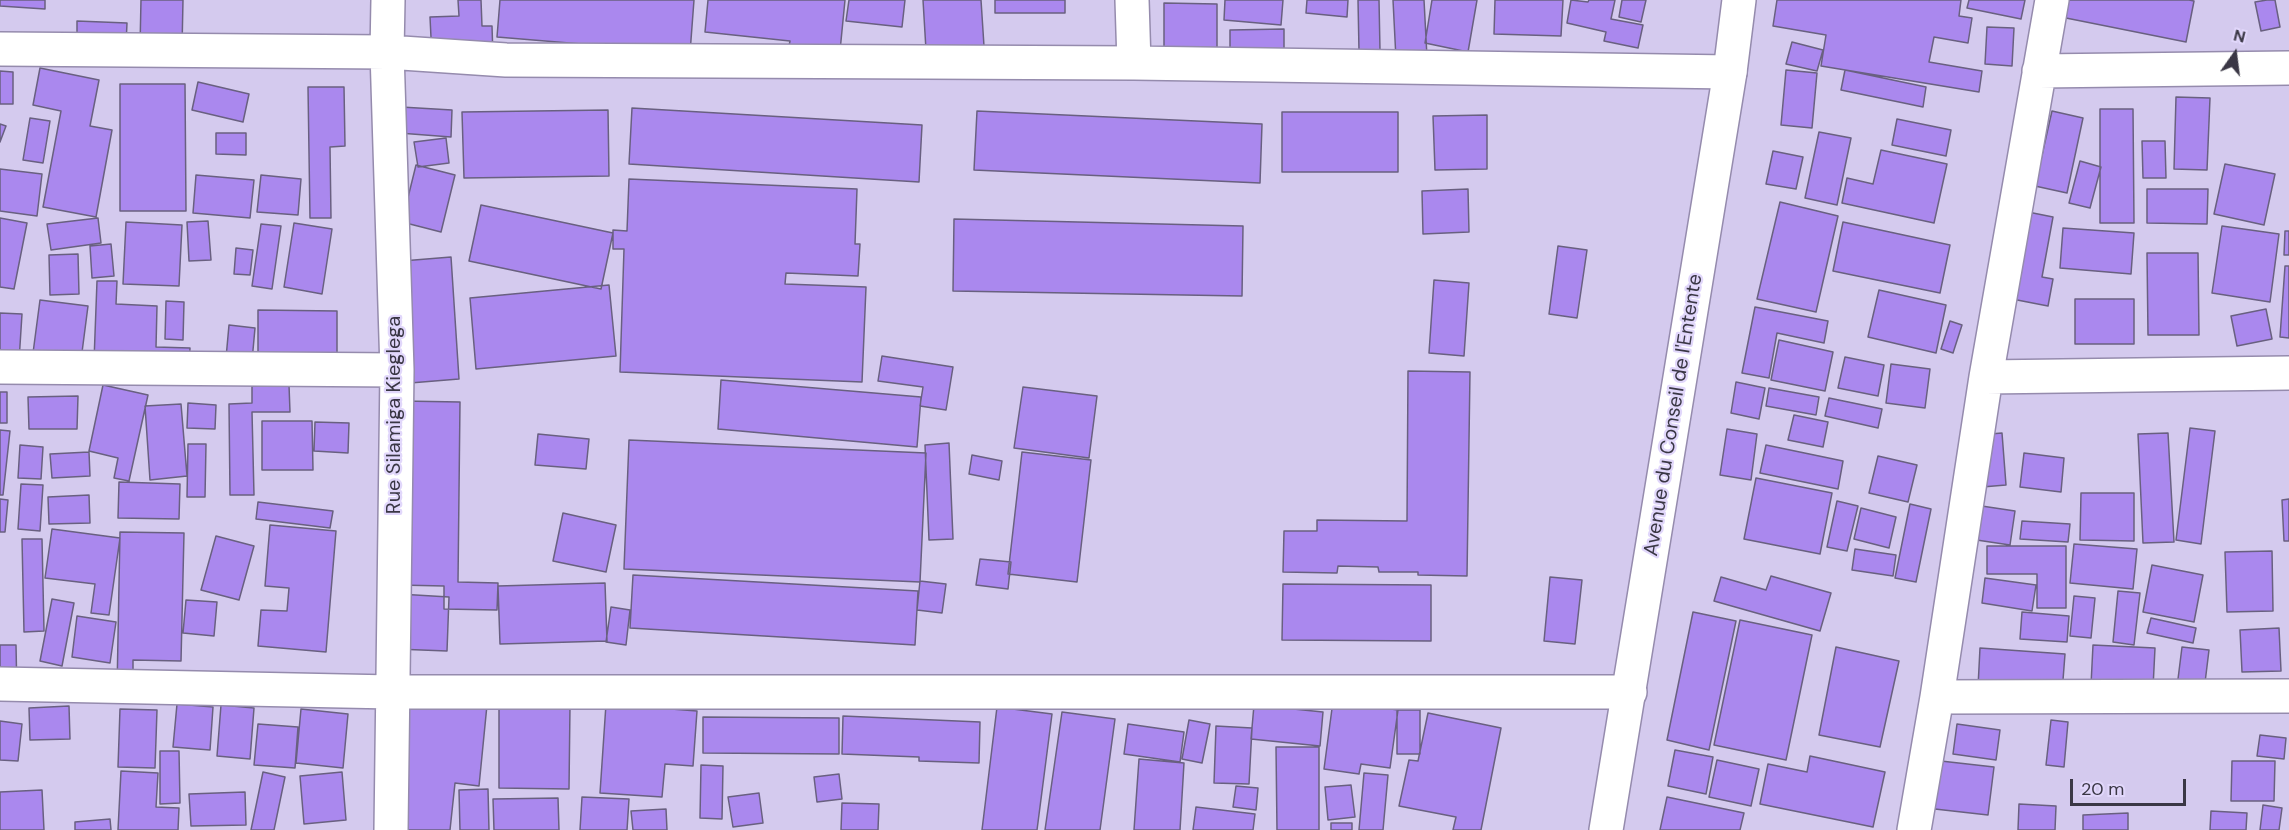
<!DOCTYPE html>
<style>
body{margin:0}
#map{position:relative;width:2289px;height:830px;overflow:hidden;background:#d4caee;font-family:"DM Sans",sans-serif}
canvas{display:block}
.north{position:absolute;left:2205px;top:24px;width:60px;height:60px;-webkit-text-stroke:4px #e1d7fb;paint-order:stroke;rotate:14deg;font-size:16px;font-weight:700;line-height:24px;text-align:center;color:#3a3745}
.north::after{content:'';display:block;margin:auto;width:21px;height:27px;background:#3a3745;clip-path:polygon(50% 0,100% 100%,50% 72%,0 100%)}
.scale{position:absolute;left:2070px;top:779px;width:116px;height:27px;box-sizing:border-box;border:3px solid #3a3745;border-top:0;padding-left:8px;font-size:18px;line-height:21px;white-space:nowrap;color:#3a3745;-webkit-text-stroke:4px #e1d7fb;paint-order:stroke}
</style>
<div id="map">
<canvas width="2289" height="830"></canvas>
<div class="north">N</div>
<div class="scale">20 m</div>
</div>
<script>
const ctx = document.querySelector('canvas').getContext('2d');
ctx.lineJoin = 'round';
function fill(path, color) { ctx.fillStyle = color; ctx.fill(path, 'evenodd'); }
function stroke(path, color, width, dash) { ctx.strokeStyle = color; ctx.lineWidth = width; ctx.lineCap = dash ? 'butt' : 'round'; ctx.setLineDash(dash || []); ctx.stroke(path); }
function drawText(font, color, halo, rows, align = 'center') {
  ctx.font = font + ' "DM Sans",sans-serif'; ctx.lineWidth = 4.5; ctx.setLineDash([]); ctx.textBaseline = 'middle'; ctx.strokeStyle = halo; ctx.fillStyle = color; for (const [text, x, y, turn = 0] of rows) {
    ctx.save(); ctx.translate(x, y); ctx.rotate((+turn || 0) * Math.PI / 180); ctx.textAlign = isNaN(turn) ? turn : align; if (halo) ctx.strokeText(text, 0, 0); ctx.fillText(text, 0, 0); ctx.restore();
  }
}
const building = new Path2D(`
 M0 0H45V9L0 6Z
 M141 0H183L182 48 140 47Z
 M458 0H481L482 26H492L493 57 432 58 430 17 459 16Z
 M500 0H694L690 53 497 37Z
 M708 0H845L840 51 789 46 790 41 705 32Z
 M849 0H905L902 27 846 21Z
 M923 0H981L984 46 926 50Z
 M995 0H1065V13H995Z
 M1225 0H1283L1281 25 1224 20Z
 M1307 0H1348L1347 17 1306 13Z
 M1358 0H1379L1380 50 1359 51Z
 M1393 0H1424L1427 57 1396 59Z
 M1432 0H1477L1468 52 1425 43Z
 M1495 0H1563L1561 36 1494 34Z
 M1571 0 1588 2 1589 0H1615L1611 19 1643 25 1638 48 1604 41 1606 32 1567 23Z
 M1622 0H1646L1641 22 1619 17Z
 M1777 0H1961L1959 16 1972 18 1968 43 1934 37 1929 62 1982 71 1979 92 1821 66 1826 35 1773 26Z
 M1969 0H2025L2021 19 1967 8Z
 M2065 0H2189L2194 1 2186 42 2061 17Z
 M2267 0H2275L2280 27 2261 31 2255 2Z
 M1164 3 1217 4V48H1164Z
 M77 21 127 23 126 45 77 43Z
 M1987 27 2014 28 2012 66 1985 64Z
 M1284 29V55L1230 56V30Z
 M1792 42 1823 50 1817 71 1786 64Z
 M40 68 99 80 90 126 112 130 96 217 43 207 61 111 33 105Z
 M1786 70 1817 73 1812 128 1781 125Z
 M1845 70 1926 87 1923 107 1841 90Z
 M0 71 13 72V104H0Z
 M198 82 249 94 243 122 192 110Z
 M120 84H185L186 211H120Z
 M308 87H344L345 146 330 147 331 218H310Z
 M2176 97 2210 98 2207 170 2174 169Z
 M401 107 452 110 451 137 399 133Z
 M632 108 922 125 919 182 629 164Z
 M2100 109H2133L2134 223H2100Z
 M608 110 609 176 464 178 462 112Z
 M977 111 1262 124 1260 183 974 170Z
 M2052 111 2083 118 2067 193 2035 186Z
 M1282 112H1398V172H1282Z
 M1487 115V169L1435 170 1433 116Z
 M30 118 50 121 43 163 23 160Z
 M1897 119 1951 130 1946 156 1892 145Z
 M0 124 6 126 0 142Z
 M1819 132 1851 138 1837 205 1805 198Z
 M216 133H246V155L216 154Z
 M446 138 449 163 418 167 414 142Z
 M2142 141H2165L2166 178H2143Z
 M1881 150 1947 164 1934 223 1842 203 1847 178 1873 184Z
 M1773 151 1803 157 1796 189 1766 184Z
 M2080 161 2101 167 2090 208 2069 203Z
 M2225 164 2275 174 2264 225 2214 214Z
 M416 165 455 175 441 232 402 222Z
 M0 169 42 174 37 216 0 211Z
 M196 175 254 180 250 218 193 213Z
 M261 175 301 179 298 215 257 212Z
 M629 179 857 189 855 244H860L858 276 786 273 785 284 866 287 862 382 620 372 624 249H613V230L627 231Z
 M1468 189 1469 232 1423 234 1422 191Z
 M2147 189H2208L2207 224 2147 223Z
 M1780 202 1838 216 1816 312 1757 299Z
 M481 205 613 233 601 289 469 261Z
 M2028 212 2053 217 2042 277 2053 279 2048 306 2012 299Z
 M0 218 27 223 14 289 0 287Z
 M98 218 101 243 51 250 47 224Z
 M954 219 1243 226 1242 296 953 291Z
 M208 221 211 260 189 261 187 222Z
 M126 222 182 225 179 286 123 284Z
 M1843 222 1950 245 1940 293 1833 271Z
 M294 223 332 229 322 294 284 287Z
 M261 224 281 226 272 289 252 286Z
 M2222 226 2279 234 2270 302 2212 293Z
 M2063 228 2134 233 2131 274 2060 268Z
 M2285 231H2289V255H2284Z
 M111 244 114 276 92 278 90 246Z
 M1558 246 1587 250 1577 318 1549 314Z
 M236 248 253 250 250 275 234 274Z
 M2147 253H2198L2199 335H2148Z
 M78 254 79 294 50 295 49 255Z
 M451 257 459 379 410 383 402 261Z
 M2285 266H2289V338L2280 337Z
 M1434 280 1469 283 1464 356 1429 353Z
 M97 281H117L116 304 157 306 156 347 190 348 189 365 94 361Z
 M609 285 616 356 476 369 470 298Z
 M1879 290 1946 305 1936 353 1868 337Z
 M2075 299H2134V344H2075Z
 M40 300 88 306 81 360 33 353Z
 M166 301 184 302 183 340 165 339Z
 M1755 307 1828 321 1824 343 1777 333 1769 378 1742 373Z
 M2266 309 2272 339 2237 346 2231 316Z
 M258 310 337 311V364L258 363Z
 M0 313 22 314 19 361 0 360Z
 M1950 321 1962 325 1953 353 1941 349Z
 M229 325 255 328 251 372 225 369Z
 M1779 340 1833 352 1825 391 1771 380Z
 M882 356 953 367 946 410 920 406 923 387 878 381Z
 M1845 357 1884 365 1878 396 1838 388Z
 M1891 364 1930 369 1925 408 1886 403Z
 M1408 371 1470 372 1467 576 1418 575V572H1379L1378 567 1338 566 1337 573 1283 572 1284 531H1317V520L1407 521Z
 M721 380 921 397 917 447 718 429Z
 M1736 382 1765 388 1759 419 1731 413Z
 M103 385 148 395 129 481 114 478 118 458 89 451Z
 M289 385 290 412H252L254 495H230L229 404 252 403V386Z
 M1023 387 1097 396 1089 458 1014 448Z
 M1769 388 1819 397 1816 415 1766 406Z
 M0 392H7V423H0Z
 M78 396 77 429H29L28 397Z
 M1829 398 1882 409 1878 428 1825 416Z
 M402 401 460 402 458 582 498 583 497 610 444 609V586L399 585Z
 M188 403 216 405 215 429 187 428Z
 M181 404 187 476 150 480 145 406Z
 M1794 415 1828 422 1823 447 1788 440Z
 M262 421H312L313 470H262Z
 M315 422 349 423 348 453 314 451Z
 M2190 428 2215 431 2201 544 2176 540Z
 M1727 429 1757 434 1751 480 1720 475Z
 M0 430 10 431 3 495H0Z
 M2002 433 2006 485 1982 487 1978 435Z
 M2168 433 2174 542 2143 543 2138 434Z
 M538 434 589 439 586 469 535 465Z
 M629 440 926 453 920 582 624 569Z
 M949 443 953 539 929 540 925 445Z
 M188 444H206L205 497H187Z
 M20 445 43 447 41 479 18 478Z
 M1766 445 1843 461 1838 489 1760 473Z
 M89 452 90 476 52 478 50 454Z
 M1022 452 1091 460 1077 582 1008 574Z
 M2024 453 2064 458 2061 492 2020 487Z
 M972 455 1002 461 999 480 969 474Z
 M1878 456 1917 465 1908 502 1869 493Z
 M1756 478 1832 493 1820 554 1744 539Z
 M119 482 180 484 179 519 118 518Z
 M21 484 43 485 40 531 18 529Z
 M2081 493H2134V541L2080 540Z
 M89 495 90 523 49 524 48 497Z
 M0 499 8 500 5 532H0Z
 M2289 499V541H2284L2282 500Z
 M1837 501 1858 506 1847 551 1827 547Z
 M258 502 333 511 330 528 256 519Z
 M1910 504 1931 509 1916 582 1895 578Z
 M1975 505 2015 511 2010 545 1970 539Z
 M1861 508 1896 517 1889 548 1854 539Z
 M563 513 616 525 606 572 553 561Z
 M2022 521 2070 524 2068 542 2020 539Z
 M270 525 336 531 326 652 258 646 261 610 287 611 289 588 265 586Z
 M52 529 120 538 109 615 91 613 95 584 45 578Z
 M120 532 184 533 181 661 133 660V691L117 690Z
 M216 536 254 546 239 600 201 590Z
 M22 539H42L44 631 24 632Z
 M2074 544 2137 549 2133 589 2070 583Z
 M1987 546H2066V608H2037V574H1987Z
 M1855 549 1896 555 1893 576 1852 570Z
 M2272 551 2273 611 2227 612 2225 552Z
 M980 559 1011 562 1008 589 976 585Z
 M2152 565 2203 575 2194 622 2143 612Z
 M633 575 918 591 915 645 630 628Z
 M1771 576 1831 593 1820 631 1714 601 1721 577 1766 590Z
 M1550 577 1582 580 1575 644 1544 641Z
 M1985 578 2036 585 2032 611 1982 603Z
 M920 581 946 584 942 613 917 610Z
 M605 583 607 641 500 644 498 586Z
 M1283 584 1431 585V641L1282 640Z
 M2118 591 2140 593 2134 645 2113 642Z
 M399 594 449 597 447 651 396 649Z
 M2074 596 2095 598 2091 638 2070 636Z
 M52 599 74 603 62 666 40 661Z
 M186 600 217 602 214 636 183 633Z
 M611 607 630 610 626 645 606 642Z
 M1693 612 1736 621 1709 750 1667 740Z
 M2022 612 2069 616 2067 642 2020 639Z
 M77 616 116 622 110 663 72 657Z
 M2151 618 2196 628 2193 643 2147 633Z
 M1740 620 1812 635 1786 760 1714 745Z
 M2279 628 2281 671 2242 672 2240 630Z
 M0 645H16L17 695 0 696Z
 M2093 645 2155 648 2153 688 2091 685Z
 M1836 647 1899 661 1880 747 1819 735Z
 M2182 647 2209 650 2203 699 2176 695Z
 M1980 648 2065 654 2062 693 1978 687Z
 M406 697 487 705 479 786 455 783 450 830H393Z
 M1333 701 1398 710 1390 768 1361 764 1359 774 1324 769Z
 M177 704 213 707 210 750 173 747Z
 M606 704 697 711 693 766 665 764 662 797 600 793Z
 M221 705 254 708 250 759 217 756Z
 M499 705 570 706 569 789 499 788Z
 M1254 705 1323 712 1320 746 1251 739Z
 M69 706 70 739 30 740 29 708Z
 M997 707 1052 714 1037 830H982Z
 M120 709 157 710 155 768 118 767Z
 M301 709 348 714 343 768 296 763Z
 M1397 710H1420V754H1397Z
 M1062 712 1115 719 1100 830H1045Z
 M1428 713 1501 728 1481 830H1453L1456 817 1399 806 1409 760 1418 761Z
 M843 716 980 722 979 763 919 761V757L842 754Z
 M703 717 839 718V754L703 753Z
 M1189 720 1210 724 1202 763 1182 759Z
 M2051 720 2068 722 2064 767 2046 765Z
 M0 721 22 724 18 761 0 760Z
 M258 724 298 727 295 768 254 765Z
 M1128 724 1184 732 1180 762 1124 754Z
 M1957 724 2000 730 1996 760 1953 754Z
 M1216 726 1252 728 1249 784 1214 783Z
 M2260 735 2286 738 2284 759 2257 756Z
 M1276 747H1319V830H1277Z
 M1675 750 1713 757 1706 794 1668 786Z
 M160 751H179L180 803 160 804Z
 M1810 756 1885 772 1873 827 1760 804 1768 764 1807 772Z
 M1139 759 1184 763 1180 830H1134Z
 M1717 760 1759 769 1751 806 1709 797Z
 M1932 760 1994 767 1988 815 1926 808Z
 M2232 761H2275L2274 801H2231Z
 M701 765 723 766 722 819 700 818Z
 M121 771 158 773 156 807 179 808 178 830H118Z
 M263 772 285 777 274 830H251Z
 M342 772 346 820 304 824 300 776Z
 M1364 773 1388 775 1383 830H1359Z
 M839 774 842 799 817 802 814 777Z
 M1351 785 1355 817 1328 820 1325 787Z
 M1236 786 1258 788 1256 810 1233 807Z
 M488 789 489 830H460L459 790Z
 M42 790 44 830H0V792Z
 M245 792 246 825 191 826 189 794Z
 M759 793 763 823 733 827 728 797Z
 M582 797 629 799 627 830H580Z
 M1667 797 1744 813 1740 830H1660Z
 M558 798 559 830H494L493 799Z
 M842 803 879 804 878 830H841Z
 M2019 804 2056 806 2055 830H2018Z
 M2263 805 2282 808 2279 830H2260Z
 M1196 807 1255 814 1253 830H1193Z
 M666 809 667 830H633L631 811Z
 M2211 811 2247 813 2246 830H2210Z
 M2128 813V830H2083V815Z
 M110 819 111 830H75V822Z
 M1331 823H1352V830H1331Z`);
const minor = new Path2D(`
 M388 0 387 52 397 370 391 830
 M1132 0 1134 63
 M0 49 387 52 506 60 1134 63 1730 72
 M2039 71 2289 68
 M0 367 397 370
 M1986 377 2289 373
 M0 684 392 692H1630
 M1937 697 2289 696
 M1914 830 1937 697 1986 377 2052 0`);
const tertiary = new Path2D(`
 M1606 830 1730 72 1739 0`);
const streetNames = [
 ["Rue Silamiga Kieglega",395,415,-90],
 ["Avenue du Conseil de l'Entente",1674,415,-81]
];
fill(building, '#a8e');
stroke(building, '#696080', 1.5);
stroke(minor, '#958bad', 36);
stroke(tertiary, '#958bad', 36);
stroke(minor, '#fff', 33);
stroke(tertiary, '#fff', 33);
drawText('20px', '#3a3745', '#e1d7fb', streetNames);
</script>
